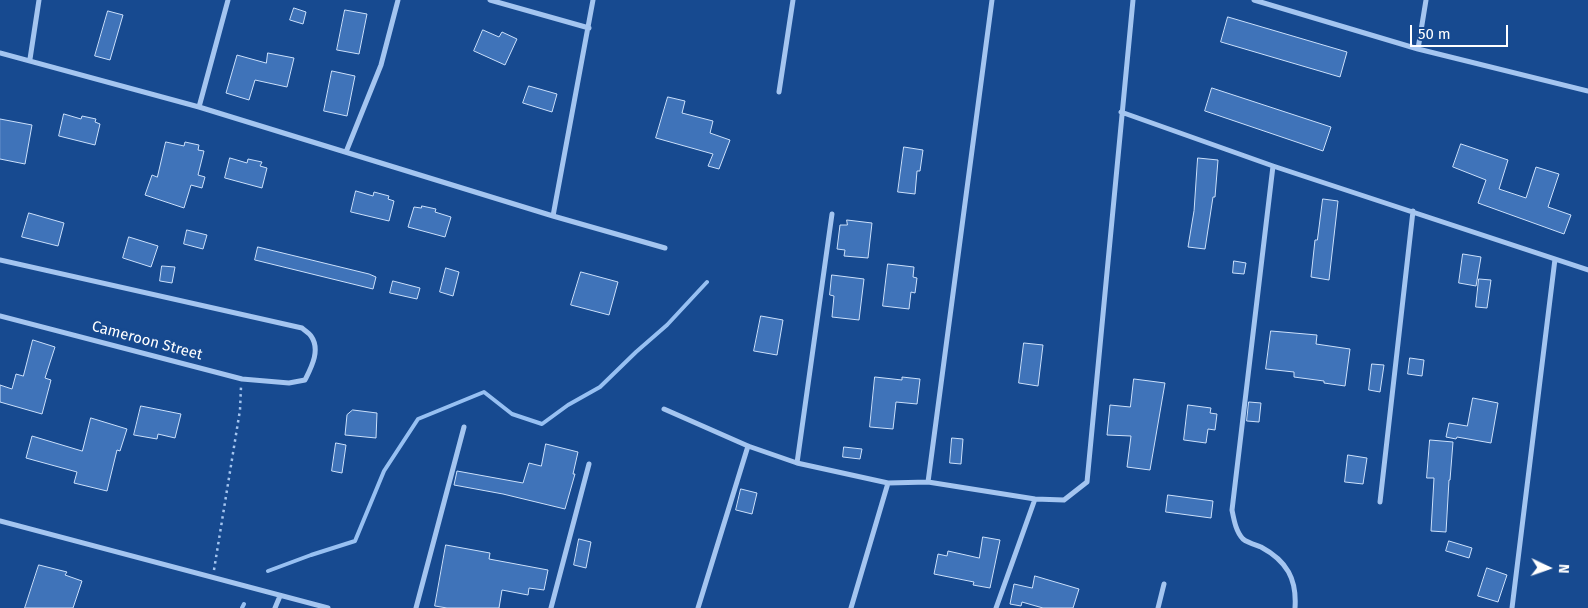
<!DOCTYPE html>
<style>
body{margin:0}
#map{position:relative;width:1588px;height:608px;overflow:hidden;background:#174a90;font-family:"Fira Sans",sans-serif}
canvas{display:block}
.north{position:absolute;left:1523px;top:543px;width:50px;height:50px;-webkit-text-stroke:4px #174a90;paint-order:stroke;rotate:93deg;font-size:14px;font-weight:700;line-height:20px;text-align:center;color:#fff}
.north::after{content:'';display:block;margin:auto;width:18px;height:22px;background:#fff;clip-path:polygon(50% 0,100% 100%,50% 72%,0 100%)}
.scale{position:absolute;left:1410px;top:25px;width:98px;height:22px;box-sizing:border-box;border:2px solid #fff;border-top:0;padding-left:6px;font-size:15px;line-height:18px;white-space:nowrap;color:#fff;-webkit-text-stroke:4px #174a90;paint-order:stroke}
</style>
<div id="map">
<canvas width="1588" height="608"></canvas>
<div class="north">N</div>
<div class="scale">50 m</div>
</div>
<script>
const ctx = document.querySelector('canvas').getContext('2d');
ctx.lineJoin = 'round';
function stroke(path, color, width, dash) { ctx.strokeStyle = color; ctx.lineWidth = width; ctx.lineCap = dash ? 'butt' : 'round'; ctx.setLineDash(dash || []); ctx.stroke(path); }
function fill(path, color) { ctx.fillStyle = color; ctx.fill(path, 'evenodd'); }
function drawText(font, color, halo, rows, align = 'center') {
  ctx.font = font + ' "Fira Sans",sans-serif'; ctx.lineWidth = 5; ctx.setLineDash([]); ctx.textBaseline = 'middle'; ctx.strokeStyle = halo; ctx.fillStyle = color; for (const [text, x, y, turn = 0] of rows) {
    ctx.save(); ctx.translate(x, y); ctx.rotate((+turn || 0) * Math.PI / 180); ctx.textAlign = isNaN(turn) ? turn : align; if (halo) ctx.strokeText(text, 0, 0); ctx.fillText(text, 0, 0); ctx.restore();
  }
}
const stream = new Path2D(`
 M268 571 311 555 355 541 384 471 418 419 484 392 512 414 542 424 568 405 600 387 636 352 667 325 707 282
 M242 608 244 604`);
const building = new Path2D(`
 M294 8 306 12 303 24 290 20Z
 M345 10 367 14 359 54 337 50Z
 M108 11 123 15 110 60 95 56Z
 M1228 17 1347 52 1340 77 1221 42Z
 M483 30 499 37 502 32 517 39 505 65 474 51Z
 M268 53 294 58 287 87 255 80 249 100 226 93 237 55 266 63Z
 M332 71 355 76 347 116 324 111Z
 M529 86 557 94 552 112 523 103Z
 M1212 88 1331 127 1323 151 1205 111Z
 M668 97 685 101 682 113 713 121 710 133 730 140 719 169 708 166 713 154 656 138Z
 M64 114 81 119 82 116 96 119 95 122 100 124 95 145 59 136Z
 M0 119 32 125 25 164 0 159Z
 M166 142 184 146 185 142 199 145 198 150 204 151 198 175 205 177 202 188 191 185 184 208 145 195 152 175 157 177Z
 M1461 144 1508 160 1499 189 1526 198 1536 167 1559 174 1548 207 1571 215 1564 234 1478 203 1486 180 1453 167Z
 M904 147 923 150 920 171H917L915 194 898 192Z
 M230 158 247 163 248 159 262 162 260 166 267 168 262 188 225 178Z
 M1198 158 1218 160 1215 197H1213L1205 249 1188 247 1194 211Z
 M356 191 373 196 374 192 389 196 388 199 394 201 389 221 351 212Z
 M1323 199 1338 201 1329 280 1311 277 1315 240H1317Z
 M422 206 436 209 435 212 451 217 445 237 408 227 414 207 421 208Z
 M29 213 64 223 58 246 22 237Z
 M847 220 872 223 868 258 844 256 845 250 837 249 840 225H847Z
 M187 230 207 235 203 249 184 244Z
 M129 237 158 246 151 267 123 258Z
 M258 247 369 274 376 277 373 289 255 260Z
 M1463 254 1481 257 1476 286 1459 283Z
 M1234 261 1246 263 1244 274 1233 273Z
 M888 264 914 267 913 277 917 278 915 293 911 292 909 309 883 306Z
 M162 266 175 267 172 283 160 281Z
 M446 268 459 272 453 296 440 292Z
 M581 272 618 282 609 315 571 305Z
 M832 275 864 279 859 320 832 317 834 296 830 295Z
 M1479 279 1491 280 1487 308 1476 307Z
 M393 281 420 288 417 299 390 293Z
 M761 316 783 320 777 355 754 351Z
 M1271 331 1317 335 1316 344 1350 349 1345 386 1324 383V381L1294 377V372L1266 369Z
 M33 340 55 347 45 378 51 380 42 414 0 402V385L12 389 16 374 23 376Z
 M1024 343 1043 345 1038 386 1019 383Z
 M1410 358 1424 360 1422 376 1408 374Z
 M1372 364 1384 365 1380 392 1369 390Z
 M875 377 902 380V377L920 379 917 404 896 402 893 429 870 427Z
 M1134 379 1165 383 1150 470 1127 467 1131 436 1107 435 1110 405 1130 407Z
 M1473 398 1498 403 1491 443 1457 437 1456 439 1446 437 1449 423 1467 426Z
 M1249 402 1261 403 1259 422 1247 421Z
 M1188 405 1211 408 1210 413 1217 414 1215 430 1208 429 1206 443 1184 440Z
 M141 406 181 414 175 438 158 434 157 439 134 435Z
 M353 410 377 413 376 438 345 435 347 415Z
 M91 418 127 429 120 451 117 450 107 491 74 483 77 472 26 458 32 436 82 451Z
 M952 438 963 439 961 464 950 463Z
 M1430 440 1453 442 1450 480H1449L1446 532 1431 531 1434 478H1427Z
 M336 443 346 445 342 473 332 471Z
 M546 444 578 452 573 474H575L565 509 503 494 454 485 457 471 523 483 529 463 541 466Z
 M844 447 862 449 860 459 843 457Z
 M1348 455 1367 458 1363 484 1345 482Z
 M741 489 757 493 752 514 736 510Z
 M1168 495 1213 501 1211 518 1166 512Z
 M983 537 1000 540 990 588 973 585 974 582 934 574 938 554 947 556 948 551 979 558Z
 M579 539 591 542 586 568 574 565Z
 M1449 541 1472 548 1469 558 1446 551Z
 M446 545 490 553 489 559 548 570 544 590 529 588 528 595 502 590 499 608H447L435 606Z
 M39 565 67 572 65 575 82 581 73 608H25Z
 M1487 568 1507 575 1498 602 1478 596Z
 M1035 576 1079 589 1073 608H1043L1022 602 1021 606 1010 604 1014 584 1032 588Z`);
const path = new Path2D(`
 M214 570 240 410 241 387`);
const street = new Path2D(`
 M490 0 589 28
 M1254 0 1418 49 1588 91
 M1418 49 1426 0
 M0 53 199 107 553 216 665 248
 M30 59 39 0
 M779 92 793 0
 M199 107 228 0
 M1121 112 1273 166 1588 270
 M346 152 381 65 398 0
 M1273 166 1232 510C1234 520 1236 532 1243 539 1248 543 1256 545 1261 547 1287 561 1297 579 1295 608
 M553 216 593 0
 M0 260 302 328C305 331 309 333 311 336 321 350 311 368 305 380L289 383 242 379 0 316
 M664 409 748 446 797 463 888 483 928 482 1035 499 1064 500 1087 482 1133 0
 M797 463 832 214
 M928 482 992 0
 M1380 502 1413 211
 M0 521 328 608
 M275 608 280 596
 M416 608 464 427
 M551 608 589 464
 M698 608 748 446
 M851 608 888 483
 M996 608 1035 499
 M1158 608 1164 584
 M1512 608 1555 259`);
const streetNames = [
 ["Cameroon Street",147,341,15]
];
stroke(stream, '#97c0f2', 4);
fill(building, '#3f73b9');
stroke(building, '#cbe0fb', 1);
stroke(path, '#a4c5f0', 2.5, [2.5, 4]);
stroke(street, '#a4c5f0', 5);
drawText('15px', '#fff', '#174a90', streetNames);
</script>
